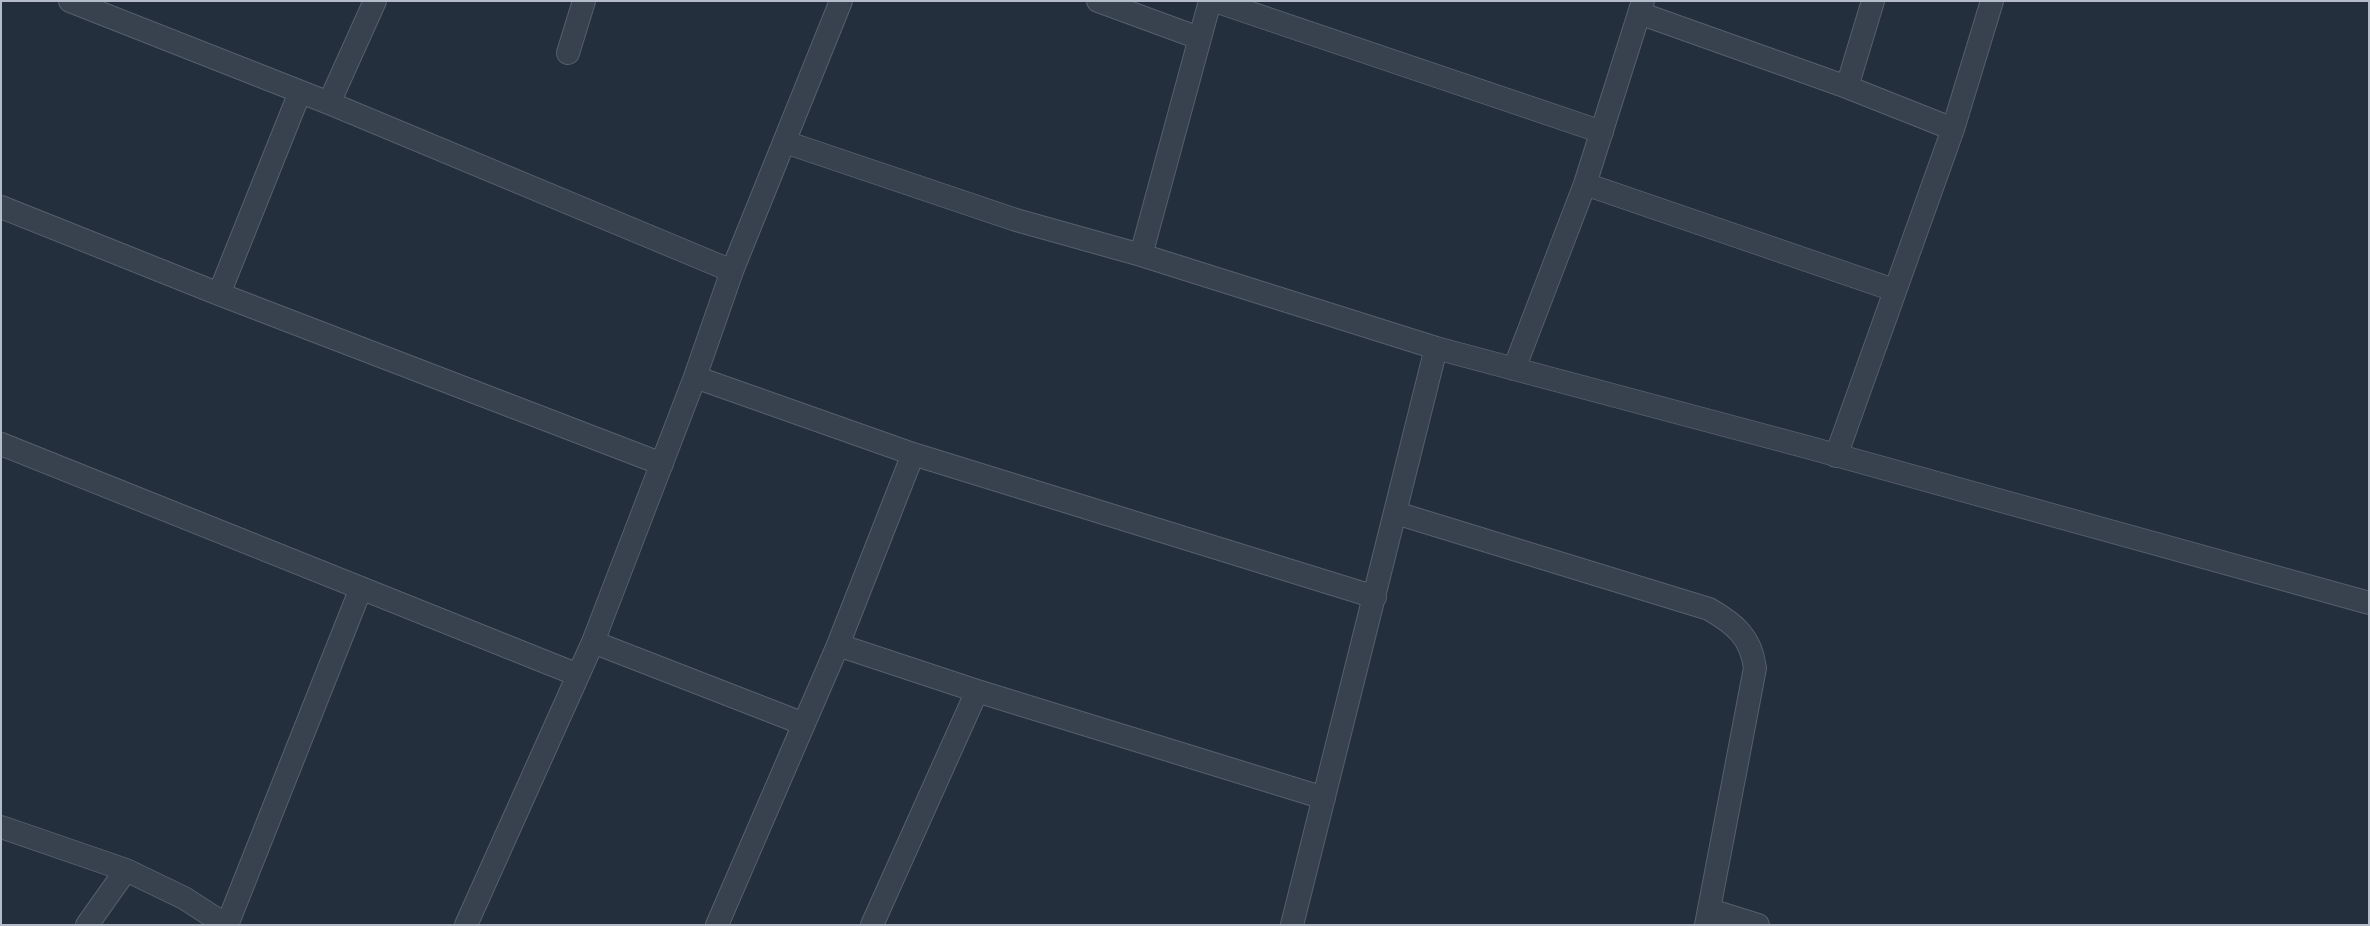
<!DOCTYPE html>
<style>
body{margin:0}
#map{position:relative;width:2370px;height:926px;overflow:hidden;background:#242f3e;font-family:"Source Sans 3",sans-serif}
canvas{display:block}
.frame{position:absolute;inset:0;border:2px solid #b4bcc9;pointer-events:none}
</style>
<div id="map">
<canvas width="2370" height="926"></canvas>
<div class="frame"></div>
</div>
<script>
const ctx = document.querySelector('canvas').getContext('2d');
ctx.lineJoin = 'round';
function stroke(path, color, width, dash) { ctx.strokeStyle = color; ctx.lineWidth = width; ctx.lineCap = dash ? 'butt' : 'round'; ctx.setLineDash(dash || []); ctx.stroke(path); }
const minor = new Path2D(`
 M70 1 329 103 732 271
 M1098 1 1199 38
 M1215 1 1602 132
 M1639 13 1847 87 1953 129
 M568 53 584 1
 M1847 87 1873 1
 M329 103 375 1
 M785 142 1016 220 1141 255 1436 348 1807 447 2369 603
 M1585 184 1894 290
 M1 207 219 294 662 464
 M1141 255 1210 1
 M219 294 300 92
 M1514 369 1585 184 1643 1
 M695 377 913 454 1375 597
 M1 444 578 675
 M1836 456 1953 129 1992 1
 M1396 513 1709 609C1735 624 1751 637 1755 668L1706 925
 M593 642 804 724
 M838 645 977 691 1324 798
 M1 827 126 870 184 898 226 925
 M1710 910 1758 925
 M87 925 126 870
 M227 925 361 588
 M466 925 593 642 695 377 732 271 841 1
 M717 925 838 645 913 454
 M872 925 977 691
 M1292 925 1436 348`);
stroke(minor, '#565f6c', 24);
stroke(minor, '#38414e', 22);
</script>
